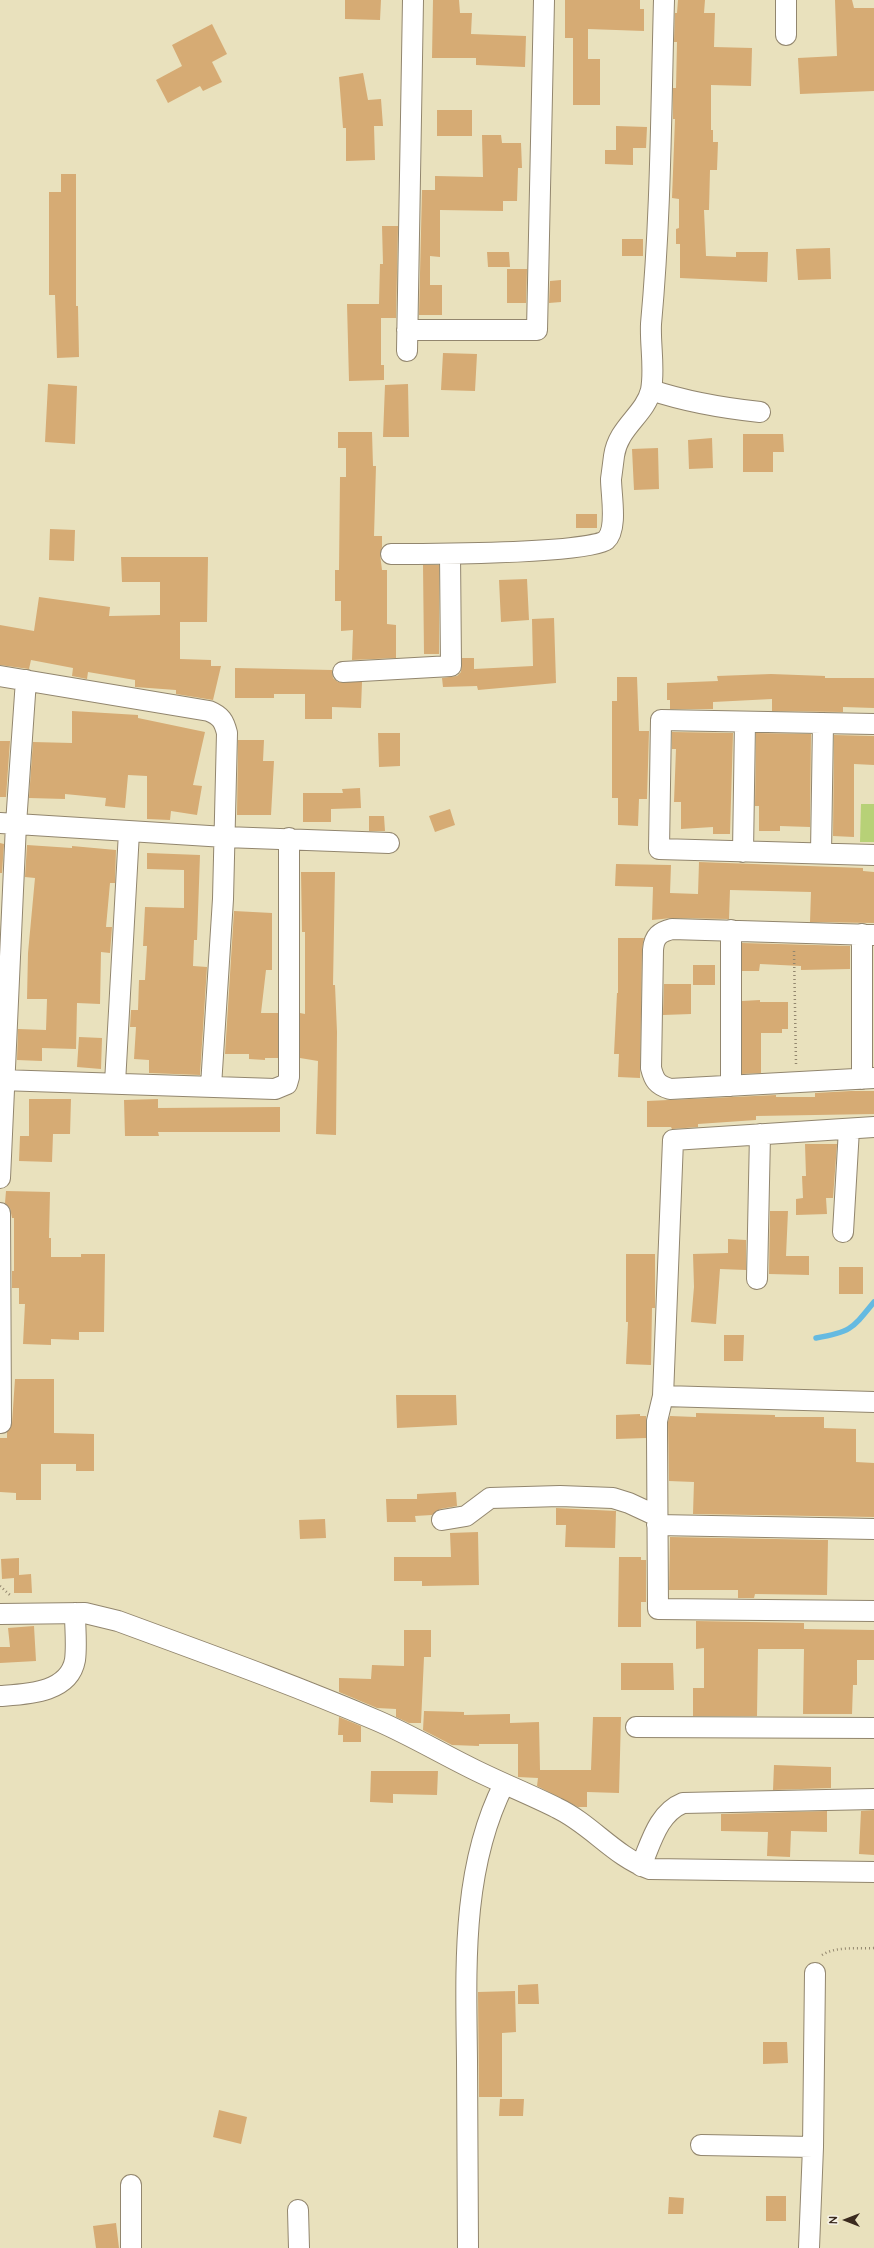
<!DOCTYPE html>
<style>
body{margin:0}
#map{position:relative;width:874px;height:2248px;overflow:hidden;background:#e9e1bd;font-family:"Architects Daughter",sans-serif}
canvas{display:block}
.north{position:absolute;left:826px;top:2200px;width:40px;height:40px;-webkit-text-stroke:3px #f7f3e8;paint-order:stroke;rotate:270deg;font-size:11px;font-weight:700;line-height:16px;text-align:center;color:#3b2a1e}
.north::after{content:'';display:block;margin:auto;width:14px;height:18px;background:#3b2a1e;clip-path:polygon(50% 0,100% 100%,50% 72%,0 100%)}
</style>
<div id="map">
<canvas width="874" height="2248"></canvas>
<div class="north">N</div>
</div>
<script>
const ctx = document.querySelector('canvas').getContext('2d');
ctx.lineJoin = 'round';
function fill(path, color) { ctx.fillStyle = color; ctx.fill(path, 'evenodd'); }
function stroke(path, color, width, dash) { ctx.strokeStyle = color; ctx.lineWidth = width; ctx.lineCap = dash ? 'butt' : 'round'; ctx.setLineDash(dash || []); ctx.stroke(path); }
const green = new Path2D(`
 M861 804H874V842H860Z`);
const stream = new Path2D(`
 M816 1338C851 1332 852 1329 874 1302`);
const building = new Path2D(`
 M345 0H381L380 20 345 19Z
 M433 0H459L460 13H472L471 34 526 36 525 67 476 65V58H432Z
 M565 0H640V9H644V31L588 29V59H600V105H573V38H565Z
 M678 0H705L704 13H715L714 47 752 48 751 86 711 85V130H713V142H718L717 170H710L709 210H704L706 256 736 257V252H768L767 282 680 278V244H676V229L679 228V199L672 198 675 119H673V88H676L677 42H674L675 13H677Z
 M835 0H852L854 8H874V91L800 94 798 58 837 56Z
 M212 24 227 54 212 62 222 82 203 91 200 86 168 103 156 80 182 66 172 45Z
 M363 73 368 100 381 99 383 126H374L375 160 346 161V128H343L339 77Z
 M437 110H472V136H437Z
 M616 126 647 127 646 148H633V165L605 164V150H616Z
 M482 135H501L502 143H521L522 168H518L517 201H503V211L440 210V257L430 256V285H442V315H419L422 190H435V176L483 177Z
 M61 174H76V306H78L79 357 57 358 55 295H49V192H61Z
 M382 226H398L396 318H381V365H384V380L349 381 347 304H379L380 264H383Z
 M622 239H643V256H622Z
 M830 248 831 279 798 280 796 249Z
 M487 252H509L510 267H488Z
 M507 269H527L526 303H507Z
 M561 280V302L549 303 550 281Z
 M443 353 477 354 475 391 441 390Z
 M48 384 77 386 75 444 45 442Z
 M408 384 409 437H383L385 385Z
 M338 432H372L373 466H376L374 536H382V547L380 554 382 570H387V624L396 625V658L352 660 353 630 341 631V601H335V570H339L340 477H346V448H338Z
 M743 434H783L784 452H773V472H743Z
 M712 438 713 468 689 469 688 440Z
 M658 448 659 489 634 490 632 449Z
 M576 514H597V528H576Z
 M50 529 75 530 74 561 49 560Z
 M121 557H208L207 622H180V659L211 660V666H221L213 700 176 694V690L135 687V680L88 672 87 679 72 676 73 668 31 660 29 669 0 665V625L34 631 39 597 110 607 109 616 160 615V582H122Z
 M423 565H439V654H424Z
 M527 579 529 620 501 622 499 580Z
 M554 618 556 683 478 690 477 686 443 687 442 678 457 676 461 672 462 658H474V669L533 666 532 619Z
 M235 668 332 670 333 678 338 682H362L361 708 332 707V719H305V694H274V698H235Z
 M771 674 825 676V678H874V708L843 707V712L772 711V699L713 702V709H670V700H667V683L718 681 717 676Z
 M617 677H637L639 731H649L647 799H639L638 826 618 825V798H612V701H617Z
 M72 711 138 715V718L205 732 193 785 202 786 197 815 171 811 170 820 147 819V776L128 775 125 808 105 806 106 798 65 794V799L29 798 33 742 72 743Z
 M672 732 733 733 730 834H713V827L681 829V802H674L676 749H672Z
 M378 733H400V766L379 767Z
 M756 733 811 734 810 827 780 826V831H759V806H755Z
 M834 735 874 736V765L854 764V837L833 836Z
 M238 740H264L263 761H274L271 815H237Z
 M0 741H10L6 797H0Z
 M360 788 361 808 331 809V822H303V793H343L342 789Z
 M450 809 455 825 435 832 429 816Z
 M369 816H384L385 831H369Z
 M0 843 4 844 2 873H0Z
 M27 845 72 848V846L116 850 115 883H110L106 927H112L110 953 101 952 100 1004 77 1003 76 1049 42 1048V1061L17 1060 18 1029 46 1030 47 999H27L28 953 35 878 25 877Z
 M147 853 200 855 197 940H194L193 966 207 967 200 1075 149 1073V1060L134 1059 136 1027H130L131 1010H138L139 980H145L147 946H143L145 907 184 908V870L147 869Z
 M699 862 863 868V871L874 872V923L810 922 811 892 730 890 729 919 672 918 652 920 653 887 615 886 616 864 671 865 670 893 698 894Z
 M301 872H335L333 985H335L337 1032 336 1135 316 1134 318 1061 300 1058V1013L305 1014V932H302Z
 M234 911 272 913V970H266L261 1013H278V1058H265V1060L249 1059V1054H225Z
 M618 938H644L642 950 640 1078 618 1077 619 1054H614L617 993H618Z
 M742 943 850 946V969L801 970V966L760 964 759 971H742Z
 M693 965H715V985H693Z
 M664 984H691V1014L663 1015Z
 M760 1000V1002H788V1029H782V1033H761V1073L742 1074V1001Z
 M79 1037 102 1038 101 1069 77 1067Z
 M851 1091H874V1114L756 1116V1120L698 1124V1127L672 1129 671 1127H647V1101L776 1095V1097H815V1093Z
 M29 1099H71L70 1134H53L52 1162 19 1161 20 1136H29Z
 M158 1099V1108L280 1107V1132H158L159 1136H125L124 1100Z
 M805 1144H837L833 1198H826L827 1214 796 1215V1199L803 1198 802 1176H806Z
 M6 1191 50 1192 49 1238H51V1257H81V1254H105L104 1332H79V1340L51 1339V1345L23 1344 25 1304H19V1288H12V1271H14V1218H12L10 1208 5 1203Z
 M770 1211H788L786 1256H809V1275L769 1274Z
 M728 1239 746 1240V1270L720 1269 716 1324 691 1322 694 1287 693 1254 728 1253Z
 M626 1254H655V1308H652L651 1365 626 1364 628 1322H626Z
 M839 1267H863V1294H839Z
 M724 1335H744L743 1361H724Z
 M15 1379H54V1433L94 1434V1471H76V1464H41V1500H16V1493L0 1492V1438H7V1432L12 1423Z
 M396 1395H456L457 1425 397 1428Z
 M696 1413 775 1415V1417H824V1428L856 1429V1462L874 1463V1517L693 1514 694 1482 669 1481 668 1422 670 1416 696 1417Z
 M640 1414V1416H646V1438L616 1439V1415Z
 M456 1492 457 1506 440 1509 432 1515 415 1516 416 1522H387L386 1499H417V1494Z
 M556 1508 616 1511 615 1548 565 1547 566 1525H556Z
 M325 1519 326 1538 300 1539 299 1520Z
 M478 1532 479 1585 422 1586V1581H394V1557H451L450 1533Z
 M670 1537 828 1540 827 1595 755 1594 754 1598H738V1590H669Z
 M619 1557H641V1560H646V1602H641V1627H618Z
 M19 1558V1575L31 1574 32 1593H14V1578L2 1579 1 1559Z
 M696 1621 804 1623V1629L874 1630V1660H857V1685H853L852 1714H803L804 1649H758L757 1716H693V1688H704V1648L696 1649Z
 M34 1626 36 1661 0 1663V1647H10L8 1628Z
 M404 1630H431V1657H424L421 1723H409L396 1717V1709L377 1708 339 1692V1678L371 1679 372 1665 404 1666Z
 M621 1663H673L674 1690H621Z
 M424 1711 464 1712V1715L510 1714V1723L539 1722 540 1770H591L593 1717H621L619 1793 587 1792V1807H578L537 1786 538 1778 518 1777V1744H479V1746L452 1745 423 1730Z
 M339 1717 361 1726V1742H343V1735H338Z
 M774 1765 831 1767V1788L773 1790Z
 M371 1771H438L437 1795 393 1794V1803L370 1802Z
 M874 1810V1855L859 1854 861 1811Z
 M827 1811V1832L791 1831 790 1857 767 1856 768 1832 721 1831V1814Z
 M538 1984 539 2004H518V1985Z
 M515 1991 516 2032 502 2033V2097H479L478 1992Z
 M763 2042H787L788 2063 763 2064Z
 M500 2099H524L523 2116H499Z
 M219 2110 247 2117 241 2144 213 2137Z
 M766 2196H786V2221H766Z
 M669 2197 684 2198 683 2214H668Z
 M116 2223 119 2248H96L93 2226Z`);
const path = new Path2D(`
 M794 951 796 1064
 M0 1586 10 1595
 M822 1955C836 1946 857 1949 874 1948`);
const minor = new Path2D(`
 M786 35V0
 M407 330H537L544 0
 M407 351 413 0
 M651 390C687 402 722 408 760 412
 M391 554C422 554 590 554 606 540 618 529 611 495 611 479 612 472 613 464 614 456 618 427 645 415 651 390 655 369 650 345 651 324 661 216 661 108 664 0
 M343 672 451 666 450 554
 M0 676 209 711C221 716 224 721 227 733L223 899 211 1086
 M874 724 661 720 659 849 874 855
 M0 823 225 837 389 843
 M743 852 745 722
 M821 853 823 723
 M862 934V1079
 M874 935 672 929C660 932 654 936 653 950L651 1068C654 1080 657 1085 670 1089L874 1078
 M0 1080 275 1089 287 1084 289 1077V838
 M115 1083 129 832
 M731 1086V930
 M874 1127 673 1140 663 1396 657 1421V1435L658 1609 874 1611
 M0 1178 16 824 26 680
 M0 1213 1 1423
 M843 1232 849 1129
 M757 1279 760 1134
 M663 1396 874 1402
 M442 1520 466 1516 490 1498 560 1496 613 1498 629 1503 657 1516
 M657 1525 874 1529
 M0 1614 85 1613 118 1621C205 1653 292 1684 378 1721 408 1734 437 1751 467 1766 496 1781 527 1793 557 1808 591 1824 615 1857 650 1869L874 1872
 M0 1696C27 1694 69 1693 75 1660 77 1645 75 1628 75 1613
 M636 1727 874 1728
 M641 1866C651 1843 658 1813 683 1803L874 1799
 M701 2145 813 2147
 M298 2210 299 2248
 M131 2248V2185
 M468 2248C468 2185 467 2123 467 2060 466 1968 461 1869 504 1784
 M809 2248 813 2147 815 1973`);
fill(green, '#b7d177');
stroke(stream, '#65bae1', 5.5);
fill(building, '#d6ab74');
stroke(minor, '#92866e', 22);
stroke(path, '#92866e', 2.5, [1, 3]);
stroke(minor, '#fff', 20);
</script>
